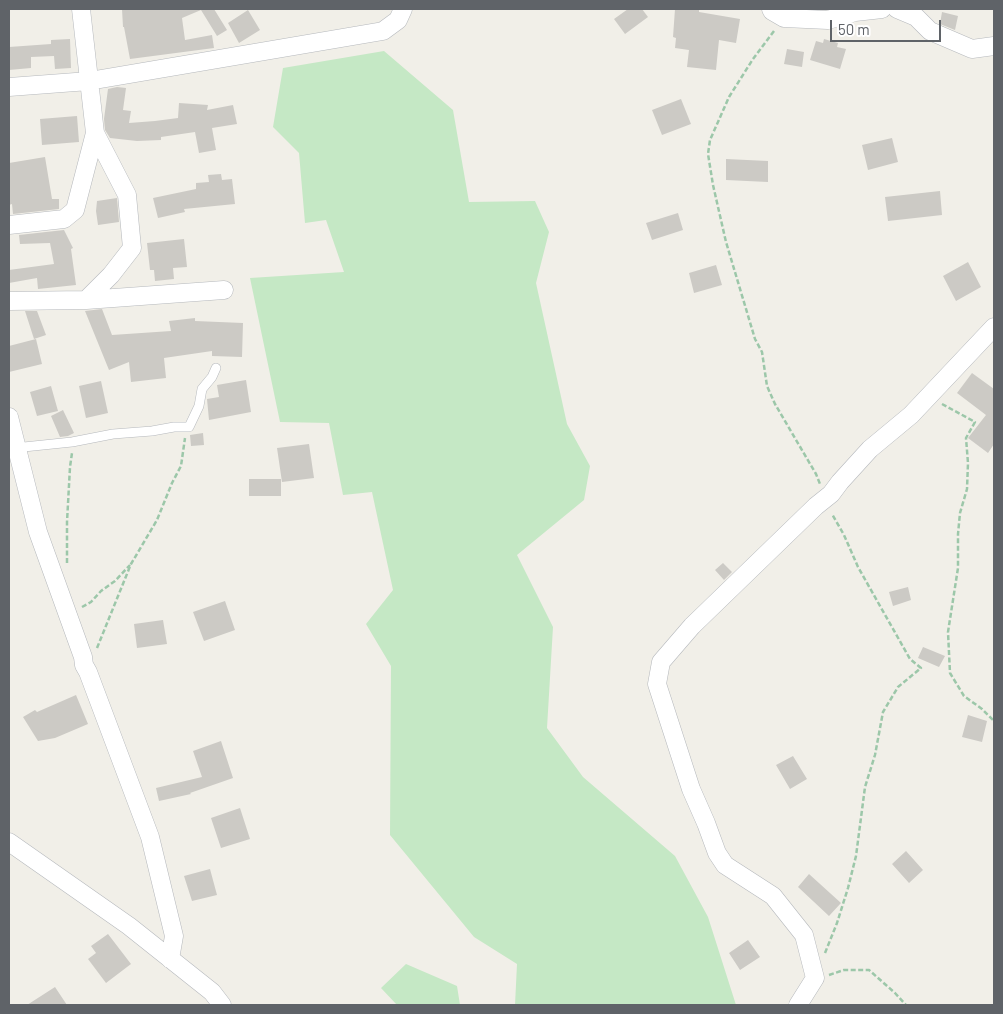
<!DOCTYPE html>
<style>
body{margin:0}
#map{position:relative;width:1003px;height:1014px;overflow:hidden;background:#f1efe8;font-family:Barlow,sans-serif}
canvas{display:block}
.frame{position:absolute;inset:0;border:10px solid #5f6368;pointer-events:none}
.scale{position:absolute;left:830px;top:20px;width:111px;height:22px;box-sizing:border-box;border:2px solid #5f6368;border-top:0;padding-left:6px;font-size:15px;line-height:18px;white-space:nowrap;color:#5f6368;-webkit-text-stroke:4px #fff;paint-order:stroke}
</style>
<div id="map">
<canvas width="1003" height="1014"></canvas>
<div class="frame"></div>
<div class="scale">50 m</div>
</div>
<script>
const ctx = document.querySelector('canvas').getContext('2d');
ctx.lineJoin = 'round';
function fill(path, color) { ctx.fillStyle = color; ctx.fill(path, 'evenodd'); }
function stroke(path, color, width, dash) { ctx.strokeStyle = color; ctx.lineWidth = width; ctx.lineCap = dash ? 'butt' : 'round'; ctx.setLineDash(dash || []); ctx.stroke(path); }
const green = new Path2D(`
 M384 51 453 110 469 202 535 201 549 232 536 283 567 424 590 466 584 500 517 555 553 627 547 728 583 777 675 856 708 917 736 1005H515L517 964 474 937 390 835 391 666 366 624 393 590 372 492 343 495 329 423 280 422 250 278 344 272 326 220 305 223 299 153 273 127 283 68Z
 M406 964 457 986 460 1005H397L381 988Z`);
const building = new Path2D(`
 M122 9H214L227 30 217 36 201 10 182 18 185 40 212 35 214 48 130 59 124 27H123Z
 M628 9H642L648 17 625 34 614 19Z
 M675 9H699V12L740 19 736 43 719 40 716 70 687 67 689 50 675 48 676 38 673 37Z
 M248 10 260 30 239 43 228 23Z
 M942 12 958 16 955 30 940 24Z
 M70 39 71 68 55 69 54 56 31 57V68L9 70V47L51 44V40Z
 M824 39 838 43 837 47 846 49 840 69 810 60 816 41 823 43Z
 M787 49 804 52 802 67 784 64Z
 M117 87 126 88 123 110 131 111 129 123 155 121 178 118 179 103 208 105 207 110 233 105 237 124 212 128 216 150 199 153 195 132 161 137V140L137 141 110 138 105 130 104 119 108 89Z
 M681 99 691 124 662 135 652 110Z
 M77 116 79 142 42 145 40 119Z
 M892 138 898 162 868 170 862 145Z
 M45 157 52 199H59V209L13 214 12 204 9 205V163Z
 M726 159 768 161V182L726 180Z
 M221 174 222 180 232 179 235 204 184 209 185 212 158 218 153 198 196 189V183L209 182 208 175Z
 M940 191 942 215 888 221 885 197Z
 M117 198 119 222 98 225 96 211 97 201Z
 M678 213 683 230 652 240 646 223Z
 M64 230 73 248 71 249 76 285 38 289 37 278 9 283V270L54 264 50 243 20 244 19 235Z
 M184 239 187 267 173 268 174 279 155 281 154 270H150L147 243Z
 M968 262 981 287 956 301 943 276Z
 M716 265 722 285 694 293 689 273Z
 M102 309 112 335 171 331 169 321 195 318V321L243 323 242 357 212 356V351L164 358 166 378 131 382 129 362 109 370 85 311Z
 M25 311H37L46 335 34 339Z
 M36 339 42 364 9 372V346Z
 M972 373 994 389V444L988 453 968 438 986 415 957 393Z
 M246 380 251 412 209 420 207 399 219 397 217 385Z
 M101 381 108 413 86 418 79 386Z
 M51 386 58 411 37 416 30 392Z
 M63 410 74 433 68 436 60 437 51 416Z
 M203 433 204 445 191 446 190 435Z
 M309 444 314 478 282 482 277 448Z
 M249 479H281V496H249Z
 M723 563 732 572 724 580 715 570Z
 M908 587 911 600 893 606 889 592Z
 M225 601 235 630 204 641 193 612Z
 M163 620 167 644 137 648 134 624Z
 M923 647 945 656 939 667 918 658Z
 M76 695 88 724 55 738 38 741 23 717 35 710 37 712Z
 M968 715 987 721 982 742 962 737Z
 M221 741 233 778 190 793 191 794 159 801 156 788 202 777 193 751Z
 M793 756 807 779 790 789 776 765Z
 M240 808 250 839 221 848 211 818Z
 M906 851 923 870 909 883 892 864Z
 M210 869 217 895 192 901 184 876Z
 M809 874 841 903 829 916 798 887Z
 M108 934 131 964 106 983 88 959 96 953 91 946Z
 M748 940 760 957 740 970 729 953Z
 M55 987 67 1005H27Z`);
const path = new Path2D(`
 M774 31 753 59 729 97 710 140 708 154 713 185 726 242 755 339 762 352 767 386 775 404 816 474 820 484
 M942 404 975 422 966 438 968 463 967 489 960 513 958 534V568L948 632 950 673 964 696 982 709 994 721
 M67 563V522L70 467 72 453
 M82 607 91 602 101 591 115 581 130 565
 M97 648 131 564 157 520 172 483 181 466 185 438
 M825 953 837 923 848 888 856 856 865 787 875 755 883 712 898 687 921 668 910 659 858 567 844 535 832 514
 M829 975 844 970H869L895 993 906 1005`);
const service = new Path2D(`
 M14 448 72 442 113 434 152 431 174 427H189L199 406 202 389 212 377 216 368`);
const minor = new Path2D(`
 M81 9 95 133 127 195 132 248 111 275 86 300
 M771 9 772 11 784 18 828 20 855 12 882 9
 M897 9 916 17 930 31 972 49 994 46
 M9 87 89 81 383 31 398 20 403 9
 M9 225 64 219 75 210 95 133
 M9 301 86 300 224 290
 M9 417 38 532 83 657 84 665 88 672 150 837 174 936 170 959
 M9 842 129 926 212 992 222 1005
 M798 1005 815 978 804 935 773 896 725 865 717 853 706 823 691 789 657 684 661 662 692 626 816 506 831 494 840 482 870 449 911 415 994 327`);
fill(green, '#c5e8c5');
fill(building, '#cccac5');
stroke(service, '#b5b8bc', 10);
stroke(minor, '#b5b8bc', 19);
stroke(path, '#9cc7a9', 2.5, [5, 2.5]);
stroke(service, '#fff', 9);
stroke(minor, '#fff', 18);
</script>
